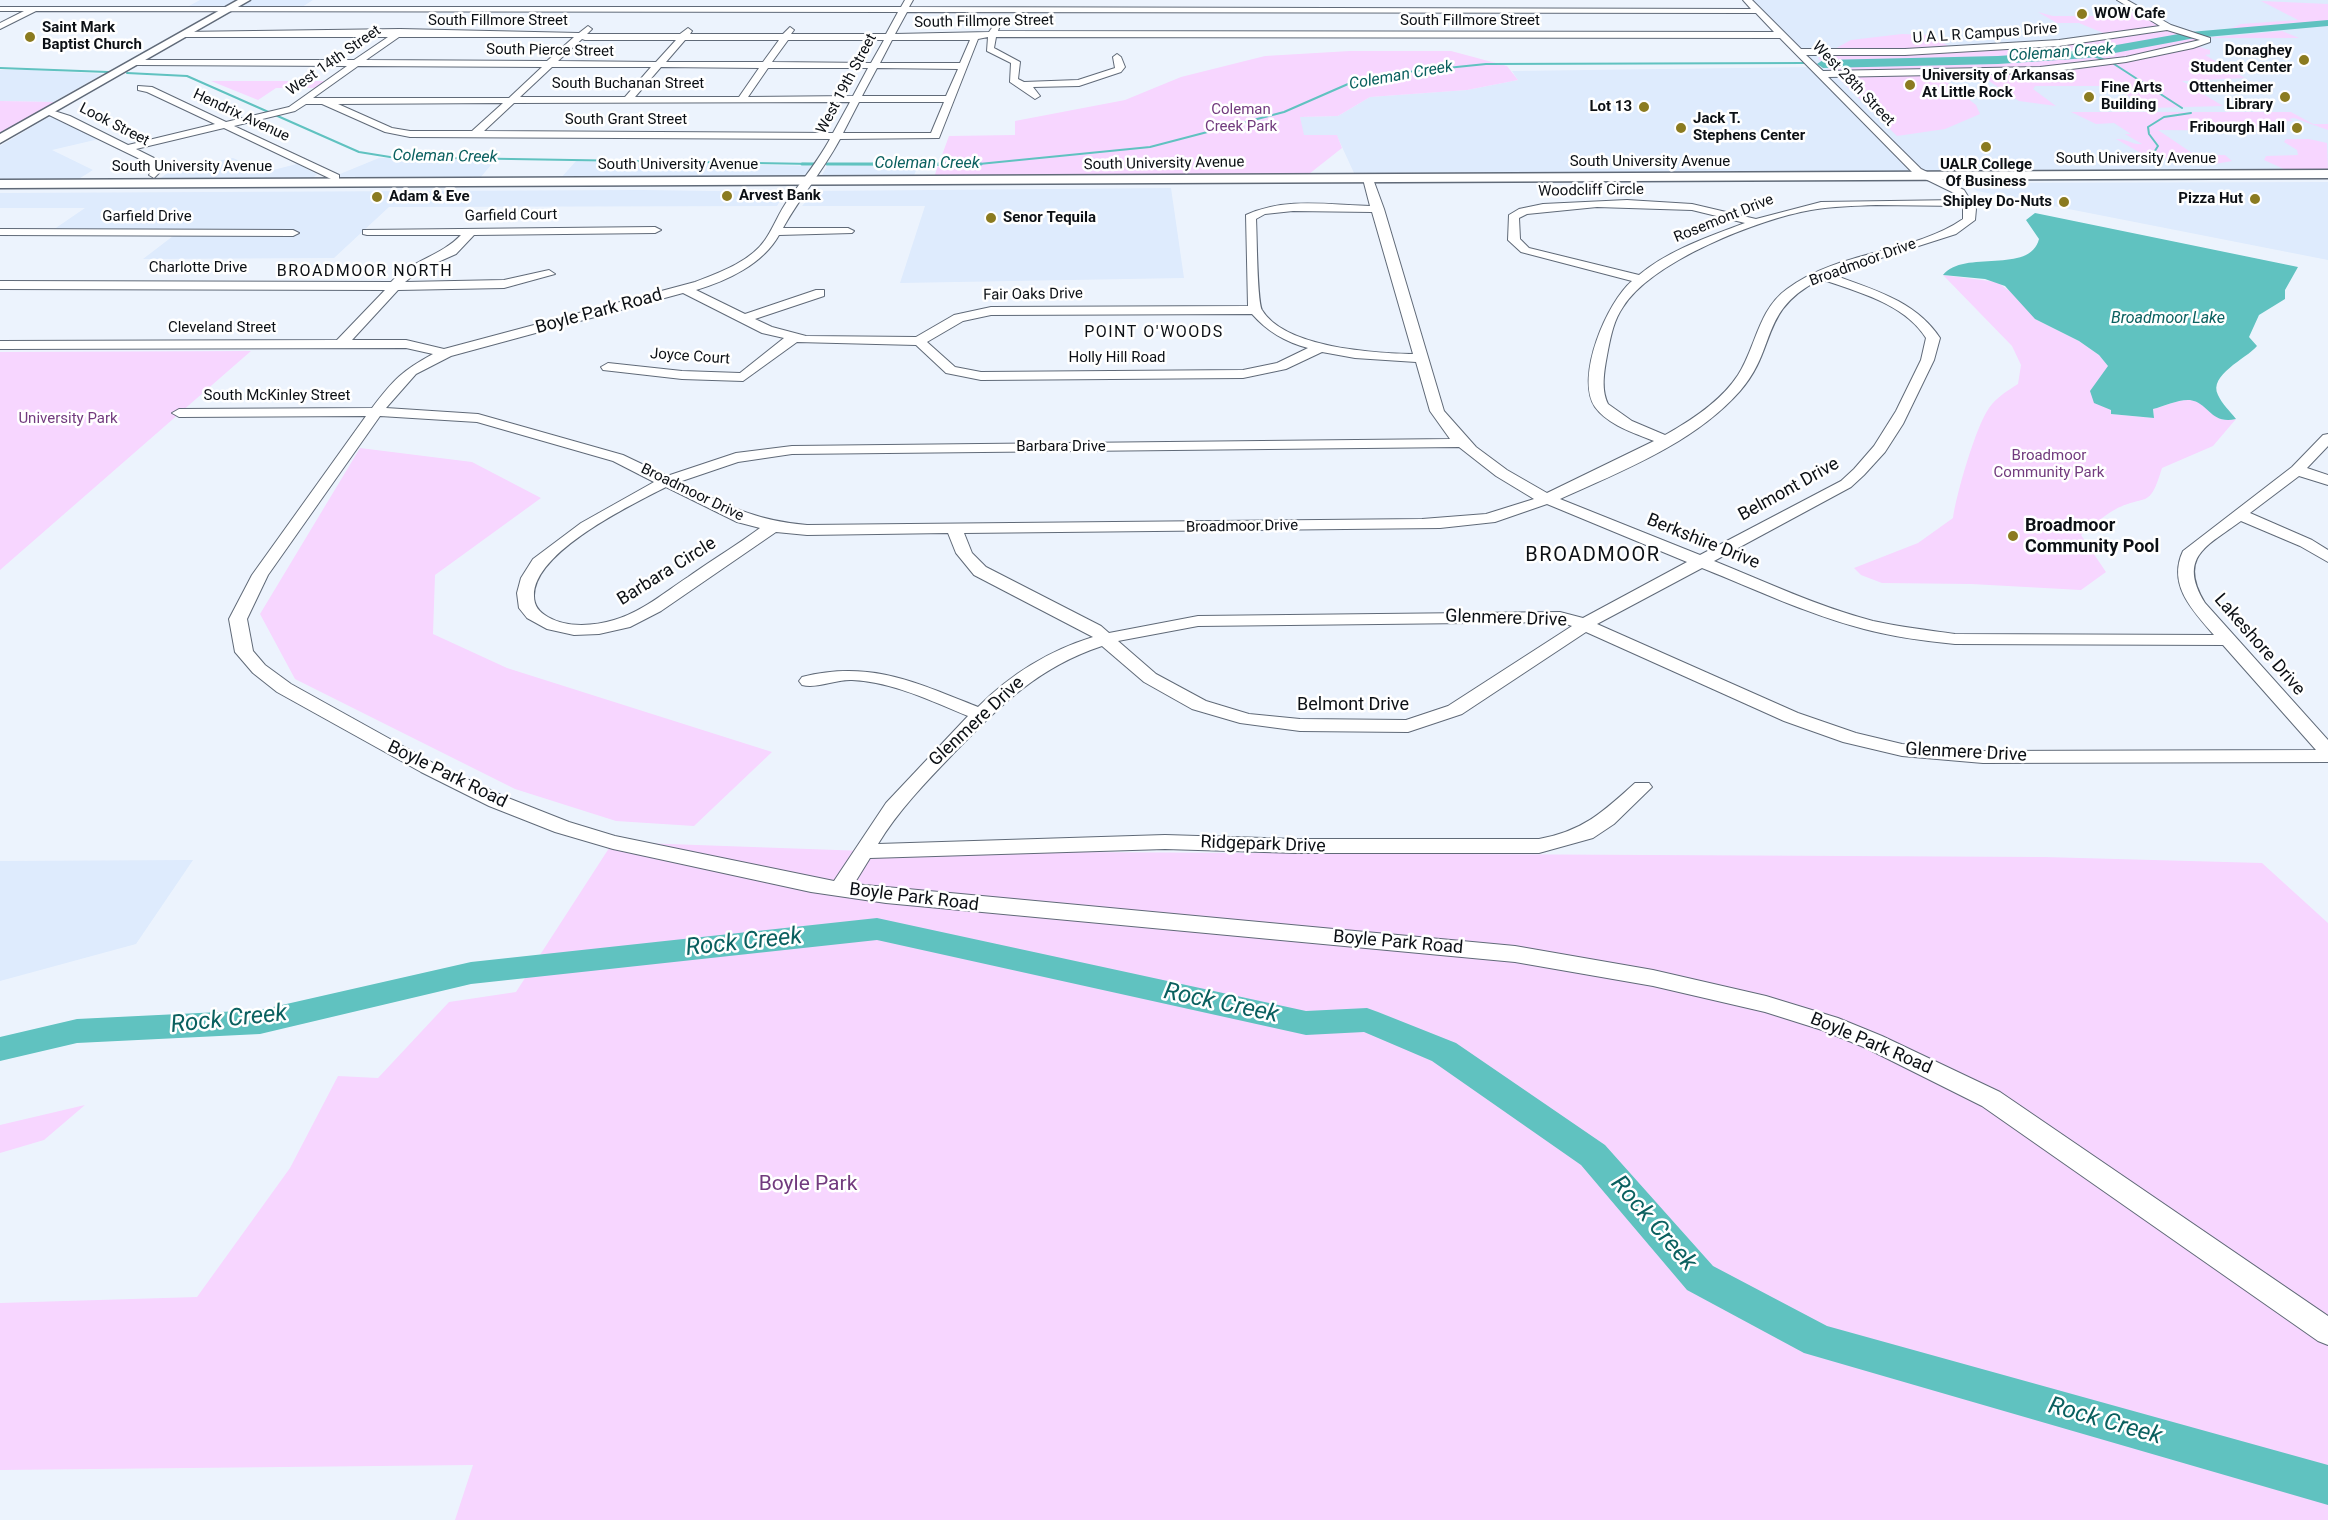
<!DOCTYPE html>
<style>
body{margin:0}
canvas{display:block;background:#ecf3fd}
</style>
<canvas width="2328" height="1520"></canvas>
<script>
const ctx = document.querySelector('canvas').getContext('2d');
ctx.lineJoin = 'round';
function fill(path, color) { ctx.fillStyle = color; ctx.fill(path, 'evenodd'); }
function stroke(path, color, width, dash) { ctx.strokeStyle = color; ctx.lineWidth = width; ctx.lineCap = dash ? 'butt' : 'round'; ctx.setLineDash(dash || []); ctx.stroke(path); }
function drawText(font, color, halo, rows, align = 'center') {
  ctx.font = font + ' Roboto,sans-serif'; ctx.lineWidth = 5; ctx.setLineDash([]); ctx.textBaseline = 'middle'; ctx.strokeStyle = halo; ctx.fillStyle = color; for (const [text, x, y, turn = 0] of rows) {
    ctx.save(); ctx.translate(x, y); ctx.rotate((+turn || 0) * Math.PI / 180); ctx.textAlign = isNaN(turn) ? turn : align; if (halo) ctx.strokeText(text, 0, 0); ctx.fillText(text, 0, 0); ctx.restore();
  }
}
const built = new Path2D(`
 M200 0H313L302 7H187Z
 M1748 0H2328V170L1354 173 1337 136 1303 135 1300 117 1338 116 1370 97 1467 90 1518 80 1512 71 1814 67Z
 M0 70H32L103 74 53 102 0 101Z
 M59 116 99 139 52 150 93 170 77 180 0 181V146L47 118Z
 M233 158 265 172 297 164 317 174 312 179 158 180 173 169Z
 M379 158 496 159 480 178 337 179 340 174Z
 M576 161 605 162 816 166 810 176 801 178 560 179Z
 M827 166H918L912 180 820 179Z
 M2328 182V260L1977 191 1968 183Z
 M1171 188 1184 278 900 283 925 206H802L815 191Z
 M640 190 785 192 777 206 389 207 334 258 143 259 177 233 50 232 85 208H0V193Z
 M193 860 136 944 0 981V861Z`);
const green = new Path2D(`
 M2261 1 2328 4V26L2239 32 2227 30 2241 24 2298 20Z
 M2038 12 2053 16H2101L2134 12 2159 26 2108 35 2079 23H2057Z
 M2164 29 2201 40 2195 46 2210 50V54L2205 55 2245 78 2182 81 2223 106 2150 108 2111 86H2035L2033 89 2056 106 2019 101 1977 73 1937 74 1976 105 1980 114 1945 129 1897 136 1818 58 1851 40 1902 34 1929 35 1952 48 2015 46Z
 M2282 31 2299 38H2207Z
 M1350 51H1451L1507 66 1518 80 1467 90 1370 97 1338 116 1300 117 1304 135H1337L1342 148 1309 174 934 177 949 136 1015 135V121L1125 100 1181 77 1265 56Z
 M211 81H327L316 88H276L258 100Z
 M0 101 53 102H55L0 133Z
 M2071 112H2291L2313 124H2328V130L2294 118 2289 119 2293 121 2260 122 2266 126 2251 131 2158 130 2195 155H2225L2232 161 2215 164 2146 156 2116 139C2126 138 2132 145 2142 144L2125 134H2131L2114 123 2096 124Z
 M2286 139H2309L2327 143 2328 170H2286L2264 160 2266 156 2298 155 2297 150 2284 142Z
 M1943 275 1997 282 2025 302 2035 319 2079 341 2099 355 2108 366 2111 414 2154 418 2153 409C2164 406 2179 399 2190 400 2209 402 2211 425 2236 419L2213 446 2162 468C2149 511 2147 493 2116 509 2104 515 2092 527 2081 535L2106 572 2081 590 1971 584 1882 583 1861 575 1854 568 1918 543 1953 518C1956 495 1976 426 1989 408 1997 397 2007 391 2018 384L2021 365 2012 346Z
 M251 351 0 570V352Z
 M360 448 472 462 541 498 435 575 433 634 507 668 772 752 694 826 616 821 515 789 295 679 260 614Z
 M613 842 865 851 2044 857 2262 863 2328 923V1520H455L473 1465 0 1470V1303L197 1297 290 1168 338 1076 378 1078 449 1002 516 992Z
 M85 1105 44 1140 0 1153V1125Z`);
const water = new Path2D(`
 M2035 213 2298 267 2285 290V299L2259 315 2249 337 2257 346C2246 359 2208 375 2218 395 2222 404 2230 411 2236 419 2211 425 2209 403 2190 400 2179 399 2164 406 2153 409L2154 418 2111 414V410L2094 403 2090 391 2108 366 2099 355 2079 341 2035 319 2005 286 1985 279 1943 275C1964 249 2030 275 2039 239L2026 220Z`);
const streamFar1 = new Path2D(`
 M2088 54 2105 60
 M2114 64 2182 108
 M0 68 108 72
 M127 73 187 76 359 152 390 157 815 164
 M2151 157 2158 146 2149 134 2148 127 2164 117 2191 113
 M827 164 969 165 1150 147 1284 112 1348 84 1388 74 1486 64 1805 63`);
const stream = new Path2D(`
 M802 164H815
 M827 164H981`);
const river = new Path2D(`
 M2328 20V26L2195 38 2088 58 1998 64 1823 68 1817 64 1823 60 1998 56 2088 50 2190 32Z
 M877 918 1306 1011 1367 1008 1378 1012 1456 1043 1605 1145 1713 1266 1827 1326 2328 1465V1505L1804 1353 1687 1290 1581 1165 1432 1061 1364 1032 1306 1035 877 940 471 984 260 1034 77 1043 0 1061V1037L77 1019 260 1010 471 962Z`);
const minor = new Path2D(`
 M905 0H913L909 7 1751 9 1743 0H1752L1801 49H1905L2059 40 2160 26 2117 0H2127L2171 25 2210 38V42L2193 48 2126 62 2040 73 1828 77 1921 169 1964 190 1976 209 1975 220 1956 234 1831 274C1871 289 1915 300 1940 338L1934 360 1903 424 1885 452 1864 475 1851 487 1714 561C1766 582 1819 607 1873 621 1900 627 1928 630 1955 634L2214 635C2193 611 2167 585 2183 551L2292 467 2323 435 2328 434V446L2307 468 2328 475V485L2299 476 2250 513 2312 540 2328 550V562L2300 546 2241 521C2207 546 2177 557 2205 603L2328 740V762L1983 763 1902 756 1843 742 1784 721 1586 632 1462 714 1408 732 1300 731 1240 723 1192 709 1144 682 1102 646C1036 668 1000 706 952 755 925 783 898 811 878 844L1165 835 1297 839H1539C1583 831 1603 812 1635 783H1649L1652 787 1614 824 1593 838 1539 853H1297L1165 849 870 858 854 884 1515 946 1653 970 1766 996 1838 1018 1882 1036 2000 1092 2328 1316V1345L2318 1341 1982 1106 1866 1048 1822 1030 1765 1012 1653 986 1515 962 886 903 811 892 613 849 555 832 489 806 421 772 277 692 253 673 235 652 229 619 252 575 366 416 179 417 172 413 179 409 372 408C394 379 402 371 433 354L406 348 0 349V341L337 340 385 290 0 289V281L391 282C412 260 441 256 461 235H367L363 234V230L655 227 661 230 655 233 474 235 456 254 420 270 405 282 504 280 549 270 555 274 504 288 398 290 352 340H406L444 349 695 282C718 273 750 262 765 240 774 227 779 212 788 200 803 179 818 161 830 139L410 137 385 132 322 104H306L295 111 234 126 339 175V179H331L224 128 136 149 154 158 162 170 154 178 149 175 152 170 146 162 43 112 48 109 70 116 128 145 215 124 147 92 138 90V86L152 87 226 122 289 107 347 66 136 65 132 62 133 60H354L388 37H185L182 32 400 29 579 33 588 26 592 29 587 34H680L688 28 692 31 690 34H783L790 27 794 30 791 34H886L898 12 36 11 0 29V23L24 11H0V7H901ZM907 12 1756 13 1774 32 998 31 1000 25 996 22 989 32 895 34ZM2167 30 2200 40 2126 57 2040 67 1823 71 1806 55H1905L2059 46ZM399 37H574L547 61 366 60ZM988 37 987 51 1011 63 1010 82 1035 99 1040 96 1033 87 1079 86 1121 72 1125 67 1121 57 1117 54 1113 57 1115 68 1078 80 1024 82 1018 79 1020 62 994 48 996 37 1780 38 1913 173 1956 194 1959 200 1821 202 1756 219 1692 204 1627 200 1543 204 1519 209 1509 215 1508 240 1521 252 1632 281C1607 302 1575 377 1595 407 1608 425 1634 433 1654 441L1547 493 1507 470 1476 447 1444 411 1384 209 1373 179 1368 176 1363 179 1370 206C1329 205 1285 197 1246 215L1248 306 991 307 954 315 916 337 806 336 772 327 755 319 824 296V290H816L745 314 696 290C727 281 763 264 779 235L852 233 854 231 848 228H783C800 197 823 171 840 139L939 138 978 39ZM582 39 585 40H676L656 62 558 61ZM685 40H779L763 62H666ZM788 40H884L871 63 772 62ZM892 40H970L960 63H880ZM358 66 542 67 509 98H313ZM552 67H651L625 97H520ZM661 67 759 68 739 97H635ZM768 68H868L853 96 748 97ZM877 68 958 69 946 96H862ZM850 102 833 133 484 131 514 103ZM859 102H944L931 133H843ZM503 103 472 131H410L392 128 338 104ZM1876 205 1963 206V219C1912 254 1839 250 1787 289 1758 310 1756 347 1738 375 1721 401 1692 420 1665 435L1632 421 1608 404C1600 388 1605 367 1608 350 1611 335 1614 320 1623 307 1652 261 1759 219 1811 210 1833 206 1854 206 1876 205ZM1597 207 1692 210 1745 223C1708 237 1669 250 1639 275L1529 248 1520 239 1519 218 1527 214ZM1293 211 1372 212 1413 354C1374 353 1285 348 1262 310 1257 301 1257 234 1256 219L1265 214ZM1821 279C1857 292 1904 303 1926 338L1921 360 1896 411 1874 446 1854 469 1841 481 1700 555 1560 499C1622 471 1694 443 1740 391 1778 348 1758 310 1821 279ZM683 293 762 333 784 338 740 373 682 371 608 363 601 367 603 370 682 379 743 381 797 342 916 345 946 373 981 380 1243 378 1286 369 1322 352 1355 358 1416 362 1430 411 1450 439 792 446 736 453 667 476 623 455 478 414 386 408 416 374 451 356ZM1252 314C1267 331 1285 342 1308 348L1277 363 1243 370 981 372 955 367 927 342 963 321 991 315ZM380 416 477 422 613 461 654 482 581 523 533 559 521 578 517 593 519 608 527 618 547 629 574 635 599 634 630 627 661 611 776 532 807 535 948 533 956 553 974 575 1093 637C1048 651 1011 674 978 707 915 682 870 660 802 677L799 681 802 685C817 689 836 679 852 680 893 682 931 701 968 716L886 803 834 881 615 836 569 822 503 796 435 764 291 684 265 665 253 651 247 619 268 575ZM1459 447 1496 476 1534 499 1486 514 1422 519 807 525C752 520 727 505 679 482L738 462 792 454ZM666 487 737 522 760 528C737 545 712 560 688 577 665 592 642 612 614 620 594 626 567 628 548 617 539 612 534 606 534 596 533 552 631 505 666 487ZM1547 504 1687 562 1583 618 1560 612 1198 616 1109 633 1101 626 986 567 972 553 964 533 1440 528 1495 522ZM1702 568C1755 589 1809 615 1864 629 1894 637 1925 641 1955 644L2223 645 2316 750 1983 751 1902 744 1856 733 1798 713 1597 624ZM1560 622 1572 626 1448 706 1406 720 1300 719 1249 714 1206 701 1156 674 1118 641 1198 626Z
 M0 229 293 230 299 233 293 236 0 235Z`);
const major = new Path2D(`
 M238 0H250L0 143V134Z
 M2328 170V178L0 188V180Z`);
const markers = [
 [2082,14,6,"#8b7b20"],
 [30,37,6,"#8b7b20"],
 [2304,60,6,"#8b7b20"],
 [1910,85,6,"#8b7b20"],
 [2089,97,6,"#8b7b20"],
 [2285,97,6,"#8b7b20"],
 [1644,107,6,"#8b7b20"],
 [1681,128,6,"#8b7b20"],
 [2297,128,6,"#8b7b20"],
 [1986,147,6,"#8b7b20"],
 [727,196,6,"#8b7b20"],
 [377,197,6,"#8b7b20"],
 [2255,199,6,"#8b7b20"],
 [2064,202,6,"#8b7b20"],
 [991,218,6,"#8b7b20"],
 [2013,536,6,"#8b7b20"]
];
const farPoinames = [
 ["WOW Cafe",2094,14],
 ["Saint Mark",42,28],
 ["Baptist Church",42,45],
 ["Donaghey",2292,51,"right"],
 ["Student Center",2292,68,"right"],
 ["University of Arkansas",1922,76],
 ["At Little Rock",1922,93],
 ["Fine Arts",2101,88],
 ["Building",2101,105],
 ["Ottenheimer",2273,88,"right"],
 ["Library",2273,105,"right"],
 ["Lot 13",1632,107,"right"],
 ["Jack T.",1693,119],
 ["Stephens Center",1693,136],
 ["Fribourgh Hall",2285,128,"right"],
 ["UALR College",1986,165,"center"],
 ["Of Business",1986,182,"center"],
 ["Arvest Bank",739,196],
 ["Adam & Eve",389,197],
 ["Pizza Hut",2243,199,"right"],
 ["Shipley Do-Nuts",2052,202,"right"],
 ["Senor Tequila",1003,218]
];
const farStreetnames = [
 ["South Fillmore Street",498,21],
 ["South Fillmore Street",1470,21],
 ["South Fillmore Street",984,22,-1],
 ["U A L R Campus Drive",1985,34,-4],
 ["South Pierce Street",550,51,1],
 ["West 14th Street",334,61,-35],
 ["South Buchanan Street",628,84],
 ["West 19th Street",847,84,-62],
 ["West 28th Street",1853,84,46],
 ["Hendrix Avenue",241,116,25],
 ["South Grant Street",626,120],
 ["Look Street",114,125,27],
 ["South University Avenue",2136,159],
 ["South University Avenue",1650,162],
 ["South University Avenue",1164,164,-1],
 ["South University Avenue",678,165],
 ["South University Avenue",192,167],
 ["Woodcliff Circle",1591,191,-1],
 ["Garfield Court",511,216,-1],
 ["Garfield Drive",147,217],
 ["Rosemont Drive",1724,219,-22],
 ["Broadmoor Drive",1863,263,-20],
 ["Charlotte Drive",198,268],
 ["Fair Oaks Drive",1033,295,-1],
 ["Cleveland Street",222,328],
 ["Joyce Court",690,357,4],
 ["Holly Hill Road",1117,358],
 ["South McKinley Street",277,396],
 ["Barbara Drive",1061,447],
 ["Broadmoor Drive",692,493,26],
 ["Broadmoor Drive",1242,527,-1]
];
const farParknames = [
 ["Coleman",1241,110],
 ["Creek Park",1241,127],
 ["University Park",68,419],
 ["Broadmoor",2049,456],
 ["Community Park",2049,473]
];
const farWaternames = [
 ["Coleman Creek",2061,53,-4],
 ["Coleman Creek",1401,76,-10],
 ["Coleman Creek",445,157,1],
 ["Coleman Creek",927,164],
 ["Broadmoor Lake",2168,319]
];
const farNeighbourhoodnames = [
 ["BROADMOOR NORTH",365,272],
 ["POINT O'WOODS",1154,333]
];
const streetNames = [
 ["Boyle Park Road",599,312,-15],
 ["Belmont Drive",1789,490,-29],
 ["Berkshire Drive",1703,542,22],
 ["Barbara Circle",667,572,-32],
 ["Glenmere Drive",1506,619,2],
 ["Lakeshore Drive",2259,645,49],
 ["Belmont Drive",1353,705],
 ["Glenmere Drive",977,722,-43],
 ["Glenmere Drive",1966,753,3],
 ["Boyle Park Road",447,775,26],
 ["Ridgepark Drive",1263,845,2],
 ["Boyle Park Road",914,898,7],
 ["Boyle Park Road",1398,943,5],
 ["Boyle Park Road",1871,1044,23]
];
const poiNames = [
 ["Broadmoor",2025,526],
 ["Community Pool",2025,547]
];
const neighbourhoodNames = [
 ["BROADMOOR",1593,556]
];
const nearParknames = [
 ["Boyle Park",808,1185]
];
const nearWaternames = [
 ["Rock Creek",744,943,-6],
 ["Rock Creek",1221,1004,12],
 ["Rock Creek",229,1020,-6],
 ["Rock Creek",1653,1224,49],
 ["Rock Creek",2105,1422,16]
];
fill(built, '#deebfd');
fill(green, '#f7d6ff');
fill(water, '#60c2c0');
stroke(streamFar1, '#60c2c0', 2);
stroke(stream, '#60c2c0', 3);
fill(river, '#60c2c0');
stroke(minor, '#606a78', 2);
stroke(major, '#606a78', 3);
fill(minor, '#fff');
fill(major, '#fff');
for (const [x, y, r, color] of markers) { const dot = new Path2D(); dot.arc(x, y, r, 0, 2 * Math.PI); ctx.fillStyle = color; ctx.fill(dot); stroke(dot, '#fff', 2); }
drawText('bold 15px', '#0c1015', '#fff', farPoinames, 'left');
drawText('15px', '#0c1015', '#fff', farStreetnames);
drawText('15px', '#723b7e', '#fff', farParknames);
drawText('italic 16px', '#0a605f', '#fff', farWaternames);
ctx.letterSpacing = '1.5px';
drawText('16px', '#0c1015', '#fff', farNeighbourhoodnames);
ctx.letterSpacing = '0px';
drawText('18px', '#0c1015', '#fff', streetNames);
drawText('bold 18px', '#0c1015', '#fff', poiNames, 'left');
ctx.letterSpacing = '1.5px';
drawText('20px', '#0c1015', '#fff', neighbourhoodNames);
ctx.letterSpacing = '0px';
drawText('21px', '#723b7e', '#fff', nearParknames);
drawText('italic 24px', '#0a605f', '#fff', nearWaternames);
</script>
